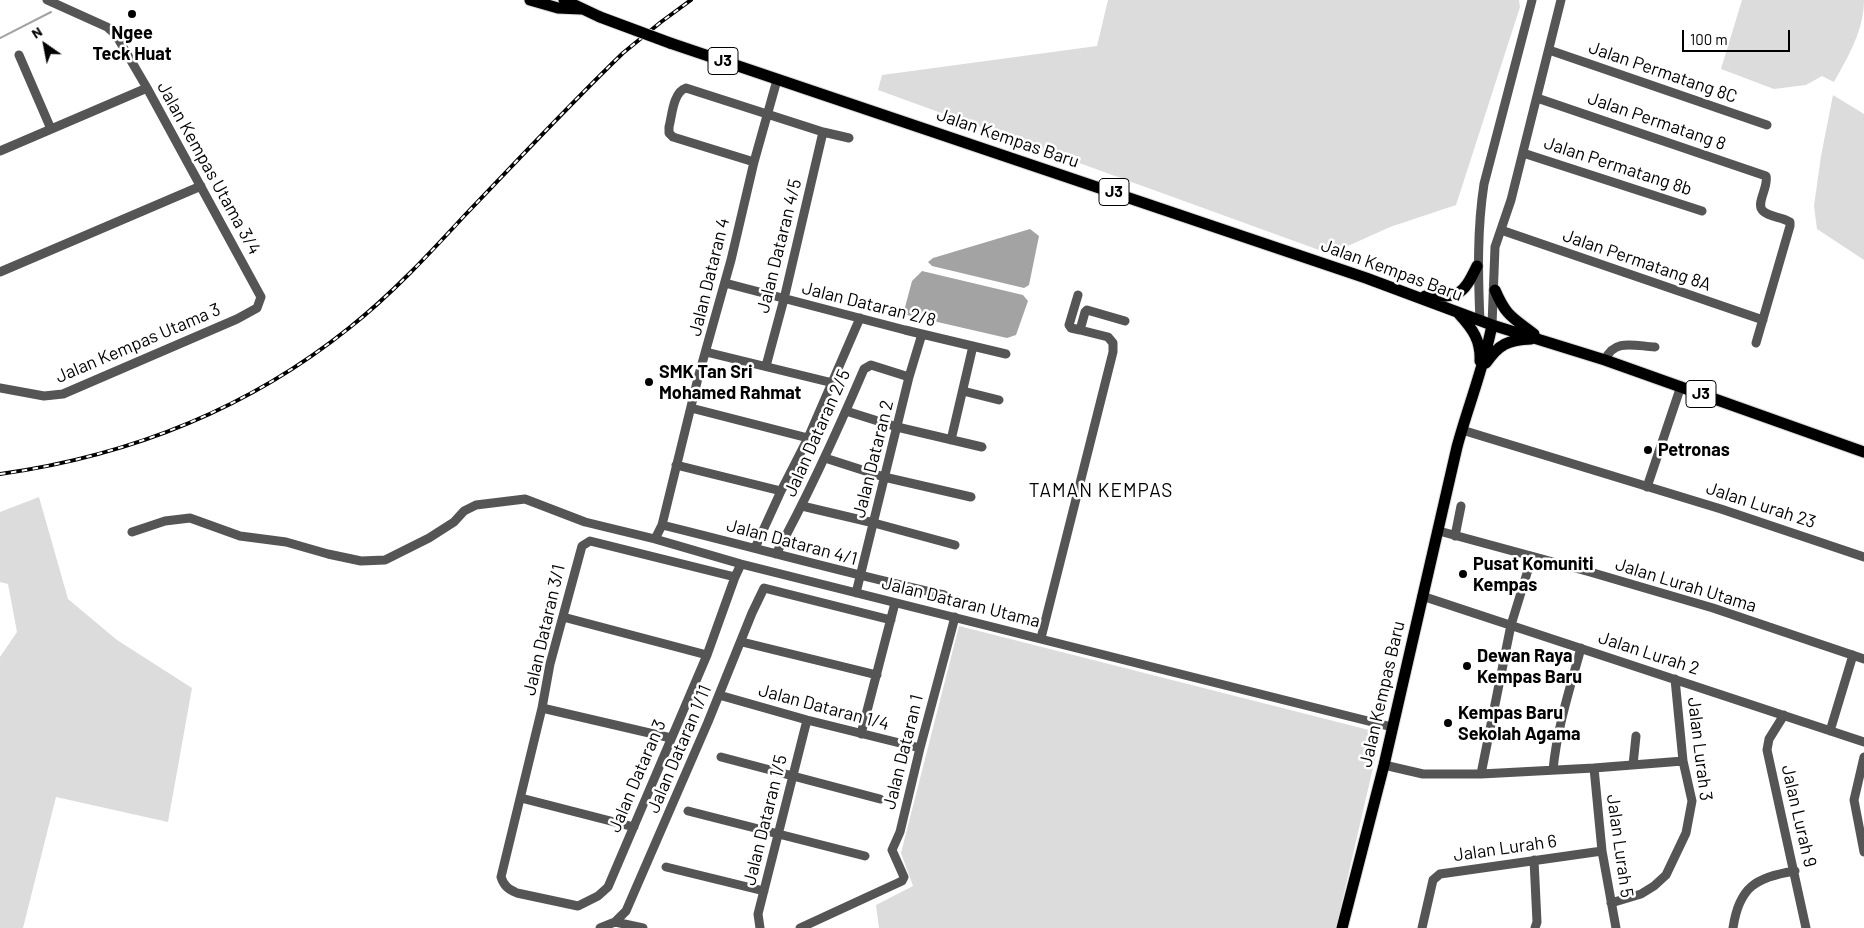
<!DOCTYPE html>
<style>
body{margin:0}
#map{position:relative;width:1864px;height:928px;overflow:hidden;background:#fff;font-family:Barlow,sans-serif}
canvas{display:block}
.north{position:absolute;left:20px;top:20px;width:50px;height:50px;-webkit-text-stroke:4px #fff;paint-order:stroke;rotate:327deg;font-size:14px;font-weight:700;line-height:20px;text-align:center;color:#000}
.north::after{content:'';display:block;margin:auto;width:18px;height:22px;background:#000;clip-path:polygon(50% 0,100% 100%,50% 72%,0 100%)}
.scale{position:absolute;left:1682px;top:30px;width:108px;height:22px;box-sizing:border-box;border:2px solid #000;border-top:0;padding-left:6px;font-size:15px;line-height:18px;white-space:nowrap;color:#000;-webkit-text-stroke:4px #fff;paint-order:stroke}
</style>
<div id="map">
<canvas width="1864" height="928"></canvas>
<div class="north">N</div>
<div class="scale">100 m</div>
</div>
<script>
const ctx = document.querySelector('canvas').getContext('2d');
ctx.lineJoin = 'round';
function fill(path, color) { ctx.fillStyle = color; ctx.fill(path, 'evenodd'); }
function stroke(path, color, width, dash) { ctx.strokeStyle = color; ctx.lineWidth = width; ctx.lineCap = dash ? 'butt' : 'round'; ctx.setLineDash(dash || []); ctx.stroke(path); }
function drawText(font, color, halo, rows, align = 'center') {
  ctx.font = font + ' Barlow,sans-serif'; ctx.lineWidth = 5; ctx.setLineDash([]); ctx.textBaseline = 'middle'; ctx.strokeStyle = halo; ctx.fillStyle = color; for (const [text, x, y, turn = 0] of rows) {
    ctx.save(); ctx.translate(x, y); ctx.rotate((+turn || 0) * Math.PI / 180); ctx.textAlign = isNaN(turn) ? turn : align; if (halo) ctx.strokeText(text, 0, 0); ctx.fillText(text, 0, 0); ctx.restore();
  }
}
const green = new Path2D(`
 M1108 0H1519L1520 7 1456 205 1390 227 1330 254 878 90 882 75 1097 46Z
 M1742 0H1864C1864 30 1848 57 1834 82L1822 76 1806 85 1774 89 1721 69Z
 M1833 95 1864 114V260L1817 229 1814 206 1821 156Z
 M39 497 68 599 117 640 192 688 168 822 56 797 23 928H0V657L17 632 8 584 0 582V512Z
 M959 626 1381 733 1336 928H879L876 905 913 886 901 853Z`);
const water = new Path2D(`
 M1030 229 1039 236 1029 285 1024 288 932 266 928 262 933 258Z
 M922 271 1023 295 1028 301 1016 335 1007 338 907 315 904 311 912 281Z`);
const stream = new Path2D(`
 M0 38 51 12`);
const minor = new Path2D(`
 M1549 50 1767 125
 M19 55 51 129
 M1537 98 1766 176C1769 187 1755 204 1763 211 1769 217 1782 217 1790 222V226L1756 343
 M0 151 147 88
 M1523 153 1702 211
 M754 162 673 137 669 133V127C672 116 673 92 686 88L823 132 849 138
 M1501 230 1763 320
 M0 272 201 186
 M725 283 905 330 1006 354
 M1078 295 1069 325 1071 328 1080 330
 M1480 321C1478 275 1477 229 1484 184L1532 0
 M1492 325 1495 247 1511 200 1561 0
 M706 352 833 383
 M1605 360C1614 338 1635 346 1655 347
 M766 366 784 299 823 132
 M0 388 44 396 63 394 237 319 257 308 261 297 147 88 116 35 107 27 47 0
 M963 391 999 400
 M691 408 808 438
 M846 411 897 427 982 447
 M1462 430 1721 509 1864 557
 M951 440 973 346
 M825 458 884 477 971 497
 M676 465 781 491
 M1647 487 1681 386
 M802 506 874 523 955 545
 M662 525C756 548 849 574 944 595
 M1439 531 1590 572 1713 608 1864 659
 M132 532 165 521 190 518 240 536 286 542 328 554 361 561 385 560 429 538 454 522 464 511 476 505 525 499 585 522 655 539 741 564 1392 727
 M1455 536 1461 506
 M655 539 662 525 698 378 731 260 754 162 777 80
 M755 548 781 491 808 438 860 318
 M776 554C809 494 837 432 864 369L871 365 909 377
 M735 577 590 541 582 546 550 664 542 708 501 877C504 886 508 889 517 893L578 906 598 896 608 887 707 655 735 577 741 564
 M856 593 909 377 922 334
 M1422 596 1864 742
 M563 617 707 655
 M1041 638 1113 352V343L1108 337 1080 330 1085 312 1087 310 1125 321
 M742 642 877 675
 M719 695 807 720 920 748
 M542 708 671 738
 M1784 715 1769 739 1767 750 1806 928
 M1830 731 1853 655
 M861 734 895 603
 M721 757 880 799
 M1864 757 1854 800 1864 852
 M1384 765 1423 774H1481L1594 768 1683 761
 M1633 765 1636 736
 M1594 768 1602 851 1616 928
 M1553 770C1557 728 1570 688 1581 648
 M1481 774 1511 625 1532 557
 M521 798 634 827
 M688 811 865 856
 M1534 860 1537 922 1535 928
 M666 867 764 891
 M1611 903 1641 894 1654 886 1666 875 1686 833 1692 801 1683 761 1675 679
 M615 922 643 928
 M600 928 615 922 626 911 708 722 752 613 764 588 891 620
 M760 928 758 914 807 720
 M800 928 902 881 904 877 892 850 900 832 920 748 955 617
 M1422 928 1433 880 1440 874 1602 851
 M1733 928C1739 887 1756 877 1795 871`);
const major = new Path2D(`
 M530 0 558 8 581 9
 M564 0 600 17
 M670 43 1366 278 1492 325 1605 360 1864 452
 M1495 290C1506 316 1512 317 1534 334
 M1425 296C1459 297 1462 297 1477 266
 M1459 314C1473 329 1481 341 1480 361
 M1486 363C1499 344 1508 340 1531 339
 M1342 928 1384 765 1457 447C1468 406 1484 367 1492 325`);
const rail = new Path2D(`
 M0 474C128 456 248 409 349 328 392 294 429 254 466 214 518 160 569 105 623 53L661 22 691 0`);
const majorBridge = new Path2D(`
 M600 17 670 43`);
const markers = [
 [132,14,5,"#000"],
 [649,382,5,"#000"],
 [1648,450,5,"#000"],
 [1463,574,5,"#000"],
 [1467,666,5,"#000"],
 [1448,723,5,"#000"]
];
const shields = [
 [723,61,30],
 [1114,192,30],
 [1701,394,30]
];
const shieldNames = [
 ["J3",723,61],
 ["J3",1114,192],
 ["J3",1701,394]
];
const poiNames = [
 ["Ngee",132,33,"center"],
 ["Teck Huat",132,54,"center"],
 ["SMK Tan Sri",659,372],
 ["Mohamed Rahmat",659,393],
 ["Petronas",1658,450],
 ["Pusat Komuniti",1473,564],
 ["Kempas",1473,585],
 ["Dewan Raya",1477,656],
 ["Kempas Baru",1477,677],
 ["Kempas Baru",1458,713],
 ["Sekolah Agama",1458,734]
];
const streetNames = [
 ["Jalan Permatang 8C",1663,72,19],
 ["Jalan Permatang 8",1657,121,19],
 ["Jalan Kempas Baru",1008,138,19],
 ["Jalan Permatang 8b",1618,166,18],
 ["Jalan Kempas Utama 3/4",209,168,61],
 ["Jalan Dataran 4/5",779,246,-76],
 ["Jalan Permatang 8A",1637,260,19],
 ["Jalan Kempas Baru",1392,270,20],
 ["Jalan Dataran 4",709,277,-76],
 ["Jalan Dataran 2/8",869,304,14],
 ["Jalan Kempas Utama 3",138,343,-23],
 ["Jalan Dataran 2/5",817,433,-66],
 ["Jalan Dataran 2",873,459,-76],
 ["Jalan Lurah 23",1761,505,18],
 ["Jalan Dataran 4/1",792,542,15],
 ["Jalan Lurah Utama",1686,585,17],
 ["Jalan Dataran Utama",961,602,14],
 ["Jalan Dataran 3/1",544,630,-77],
 ["Jalan Lurah 2",1649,653,18],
 ["Jalan Kempas Baru",1382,694,-77],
 ["Jalan Dataran 1/4",824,707,15],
 ["Jalan Dataran 1/11",679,749,-67],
 ["Jalan Lurah 3",1700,749,83],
 ["Jalan Dataran 1",903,752,-76],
 ["Jalan Dataran 3",637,776,-67],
 ["Jalan Lurah 9",1799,816,77],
 ["Jalan Dataran 1/5",765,820,-76],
 ["Jalan Lurah 5",1620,846,82],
 ["Jalan Lurah 6",1505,848,-8]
];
const neighbourhoodNames = [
 ["TAMAN KEMPAS",1101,491]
];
fill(green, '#dcdcdc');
fill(water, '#a3a3a3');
stroke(stream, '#a3a3a3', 2);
stroke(major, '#dbdbdb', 13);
stroke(minor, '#555', 9);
stroke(major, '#000', 11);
stroke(rail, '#000', 4);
stroke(rail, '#fff', 2, [5.5]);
stroke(majorBridge, '#dbdbdb', 13, []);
stroke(majorBridge, '#000', 11);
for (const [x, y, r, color] of markers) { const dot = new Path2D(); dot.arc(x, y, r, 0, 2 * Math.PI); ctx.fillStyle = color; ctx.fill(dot); stroke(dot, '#fff', 2); }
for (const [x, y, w] of shields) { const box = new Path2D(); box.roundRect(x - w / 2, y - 13.5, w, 27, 4); ctx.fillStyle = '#fff'; ctx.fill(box); stroke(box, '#000', 1); }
drawText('bold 16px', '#000', null, shieldNames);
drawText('bold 18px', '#000', '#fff', poiNames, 'left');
drawText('18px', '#000', '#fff', streetNames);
ctx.letterSpacing = '1px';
drawText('19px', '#000', '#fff', neighbourhoodNames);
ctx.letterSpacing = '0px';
</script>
